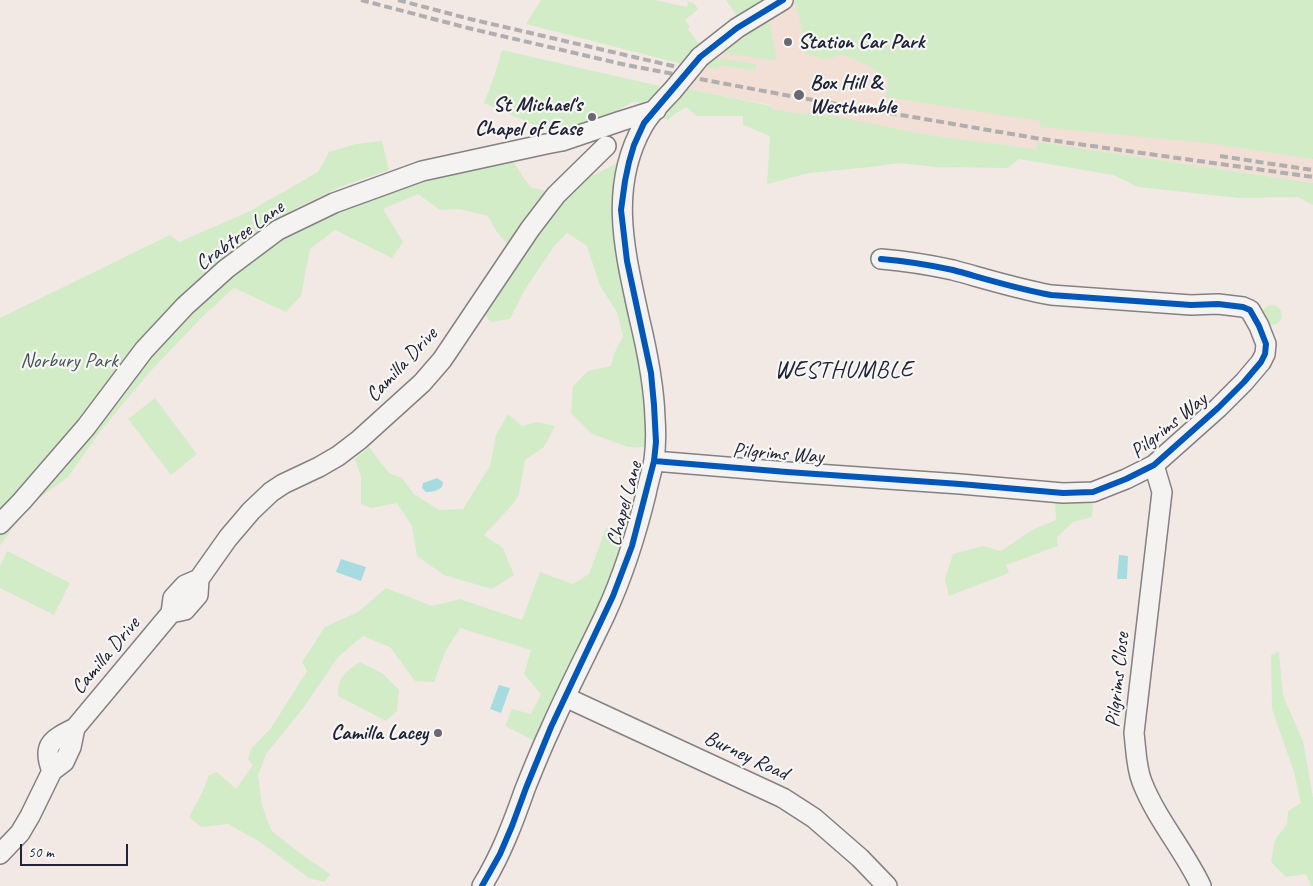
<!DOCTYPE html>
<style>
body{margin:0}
#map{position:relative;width:1313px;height:886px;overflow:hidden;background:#f2e9e4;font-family:Caveat,sans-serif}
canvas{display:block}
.scale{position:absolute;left:20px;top:844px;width:108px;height:22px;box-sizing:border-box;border:2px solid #22223b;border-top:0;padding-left:6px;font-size:15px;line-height:18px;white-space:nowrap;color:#22223b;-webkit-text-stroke:4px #f6f6f2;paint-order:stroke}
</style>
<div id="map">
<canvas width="1313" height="886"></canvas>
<div class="scale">50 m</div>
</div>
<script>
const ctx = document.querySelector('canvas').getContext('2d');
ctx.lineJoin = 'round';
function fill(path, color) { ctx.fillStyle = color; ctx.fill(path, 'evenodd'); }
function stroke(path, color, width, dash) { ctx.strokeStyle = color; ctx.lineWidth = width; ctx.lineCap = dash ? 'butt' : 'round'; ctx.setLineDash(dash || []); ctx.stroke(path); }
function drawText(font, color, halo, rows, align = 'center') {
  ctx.font = font + ' Caveat,sans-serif'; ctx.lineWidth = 4.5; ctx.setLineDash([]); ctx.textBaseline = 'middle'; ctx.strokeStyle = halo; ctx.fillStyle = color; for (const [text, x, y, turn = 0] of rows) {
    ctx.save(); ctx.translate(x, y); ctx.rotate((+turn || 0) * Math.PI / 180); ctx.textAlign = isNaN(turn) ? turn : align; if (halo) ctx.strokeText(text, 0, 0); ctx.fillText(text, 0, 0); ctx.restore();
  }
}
const built = new Path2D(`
 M791 0H842L1313 120V183L1038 142 1037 149 923 134 809 112 808 116 771 109V105L686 88 708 61Z`);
const green = new Path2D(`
 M541 0H655L687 7 688 2 694 3 698 9 685 20 690 27 688 29 701 47 691 53 682 64 526 24Z
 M726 0H771L739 19Z
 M794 0H1313V159L1208 143 1040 127V121L886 97 889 79 866 64 843 55 824 59 804 53 802 27Z
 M769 18C771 32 774 45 777 58L772 60 717 52Z
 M502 50 664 87 656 97 646 103 633 102 614 112 606 120 564 138 484 103 494 77Z
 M712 57 756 64 755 71 720 65 718 69 704 67Z
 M686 88 771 106V109L808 115 809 111 923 134 1036 149 1038 142 1313 183V205L1298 197 1240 198 1138 187 1113 175 1019 159 1008 168 937 167 899 163 871 167 809 173 767 184 770 136 743 125V116H697L686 107 675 114 668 120 661 117Z
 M382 141 389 170 340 187 298 207 272 223 286 230 430 176 510 156 523 177 532 188 548 191 509 246 496 231 488 216 459 209 440 210 418 194 383 209 403 242 392 258 335 230 310 249 301 296 286 312 234 288 203 316 147 375 99 433 68 477 32 503 0 545V318L170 235 179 242 248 212 318 172 329 152 356 144Z
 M619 162 623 165 646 373 648 447H628L592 434 571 413 573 386 588 371 611 366 614 354 623 336 617 312 600 286 587 246 567 233 555 245 524 291 510 319 491 322 485 315 527 246 562 203 586 179Z
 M1262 315a10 10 0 1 1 20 0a10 10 0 1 1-20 0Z
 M155 398 197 454 171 475 128 419Z
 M508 414 522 426 537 422 555 426 544 447 525 460 519 494 514 503 484 535 503 548 514 575 492 589 444 575 417 556 412 526 397 503 372 508 361 504V476L355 459 369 447 389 473 402 478 414 494 439 510 463 509 490 466 496 435Z
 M1093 501 1092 517 1073 522 1057 537 1058 546 1006 565 1009 573 949 596 945 579 953 554 983 546 1001 551 1032 530 1056 520 1055 502 1083 503Z
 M606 528 629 536 620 566 537 742 505 726 512 709 531 714 541 694 524 674 531 650 460 628 446 650 434 682 415 681 390 647 363 636 338 657 304 707 266 754 258 776 262 805 271 830 297 851 330 874 325 882 309 878 260 842 228 824 201 827 189 817 202 793 209 775 217 772 236 789 253 765 248 759 251 749 271 728 307 671 302 662 325 627 358 612 386 588 432 606 460 599 522 620 540 572 573 584 589 574Z
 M7 551 70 583 54 615 0 588V566Z
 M1279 652 1283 696 1303 741 1313 798V886H1311L1306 874 1286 877 1271 862 1275 840 1287 824 1288 811 1301 803 1294 772 1272 709 1271 655Z
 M360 662 383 674 399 690 397 711 386 721 338 696C338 677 345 672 360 662Z`);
const water = new Path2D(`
 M437 478 443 482 442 487C437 491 433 492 426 492L422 488 423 483Z
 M1119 555 1128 556 1127 579H1117Z
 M341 559 366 567 361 581 336 572Z
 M499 685 510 688 501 713 490 709Z`);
const minor = new Path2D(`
 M700 57 737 28 783 0
 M654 461 787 472 960 484 1063 493 1093 492 1126 479 1154 465 1218 408 1244 382 1261 362 1265 354 1266 344 1259 326 1250 310 1243 307 1218 304 1191 305 1051 295C1018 289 986 279 953 270 930 265 905 261 881 259
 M1154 465 1162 492 1134 733C1136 749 1136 767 1142 782 1157 820 1184 850 1201 886
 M0 524 22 501 86 427 144 350 185 306 226 269 278 230 334 203 422 171 546 144 562 141 621 121 656 110
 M171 613 173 598 185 585 199 579
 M565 697 783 798 814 818 860 858 887 886
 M52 771C41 744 53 739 75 728
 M0 854 20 833 30 816 52 771 64 762 71 747 75 728 171 613 185 610 198 595 199 579 228 538 251 511 271 492 283 484 319 467 338 456 359 440 422 383 442 360 530 229 556 195 606 146
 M482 886C501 855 513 823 525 789 533 769 541 749 550 730 567 691 587 653 605 615 623 576 636 535 646 494 648 483 652 471 654 460 656 446 656 432 655 418 654 384 647 350 639 317 625 252 608 188 643 126 650 113 663 101 673 90`);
const rail = new Path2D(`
 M361 0 468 28 626 65 790 96 1035 138 1313 177
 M398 0 470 19 690 70
 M1220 156 1312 170`);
const minorBridge = new Path2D(`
 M673 90 700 57`);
const cycleway = new Path2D(`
 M654 461 787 472 960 484 1063 493 1093 492 1126 479 1154 465 1218 408 1244 382 1261 362 1265 354 1266 344 1259 326 1250 310 1243 307 1218 304 1191 305 1051 295C1018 289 986 279 953 270 930 265 905 261 881 259
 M482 886 500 854 512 826 526 788 551 727 613 596 632 546 654 461 656 442 654 405 651 373 627 261 621 210 625 181 629 162 634 145 644 123 700 57 737 28 783 0`);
const markers = [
 [788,42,5,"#6b6876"],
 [799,95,6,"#6b6876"],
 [592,117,5,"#6b6876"],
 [438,733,5,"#6b6876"]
];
const poiNames = [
 ["Station Car Park",798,42],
 ["Box Hill &",810,83],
 ["Westhumble",810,107],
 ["St Michael's",582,105,"right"],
 ["Chapel of Ease",582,129,"right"],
 ["Camilla Lacey",428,733,"right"]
];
const streetNames = [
 ["Crabtree Lane",240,236,-36],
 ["Camilla Drive",402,365,-47],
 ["Pilgrims Way",1169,426,-39],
 ["Pilgrims Way",778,454,4],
 ["Chapel Lane",625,504,-75],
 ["Camilla Drive",106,656,-50],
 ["Pilgrims Close",1118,680,-84],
 ["Burney Road",746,756,25]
];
const parkNames = [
 ["Norbury Park",69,361]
];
const quarterNames = [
 ["WESTHUMBLE",844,371]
];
fill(built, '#f2dfd6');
fill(green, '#d2ecc8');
fill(water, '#a6dce0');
stroke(minor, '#848083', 22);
stroke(minor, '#f5f3f1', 19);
stroke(rail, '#b0aeaf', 4, [8, 4]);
stroke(minorBridge, '#848083', 22, []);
stroke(minorBridge, '#f5f3f1', 19);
stroke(cycleway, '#0057b8', 6);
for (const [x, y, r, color] of markers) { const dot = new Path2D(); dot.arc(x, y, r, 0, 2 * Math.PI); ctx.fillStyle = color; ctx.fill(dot); stroke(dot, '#f6f6f2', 2); }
drawText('bold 21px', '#22223b', '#f6f6f2', poiNames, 'left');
drawText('21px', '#22223b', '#f6f6f2', streetNames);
drawText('21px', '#475559', '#f6f6f2', parkNames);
ctx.letterSpacing = '1px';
drawText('24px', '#22223b', '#f6f6f2', quarterNames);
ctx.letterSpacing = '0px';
</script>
